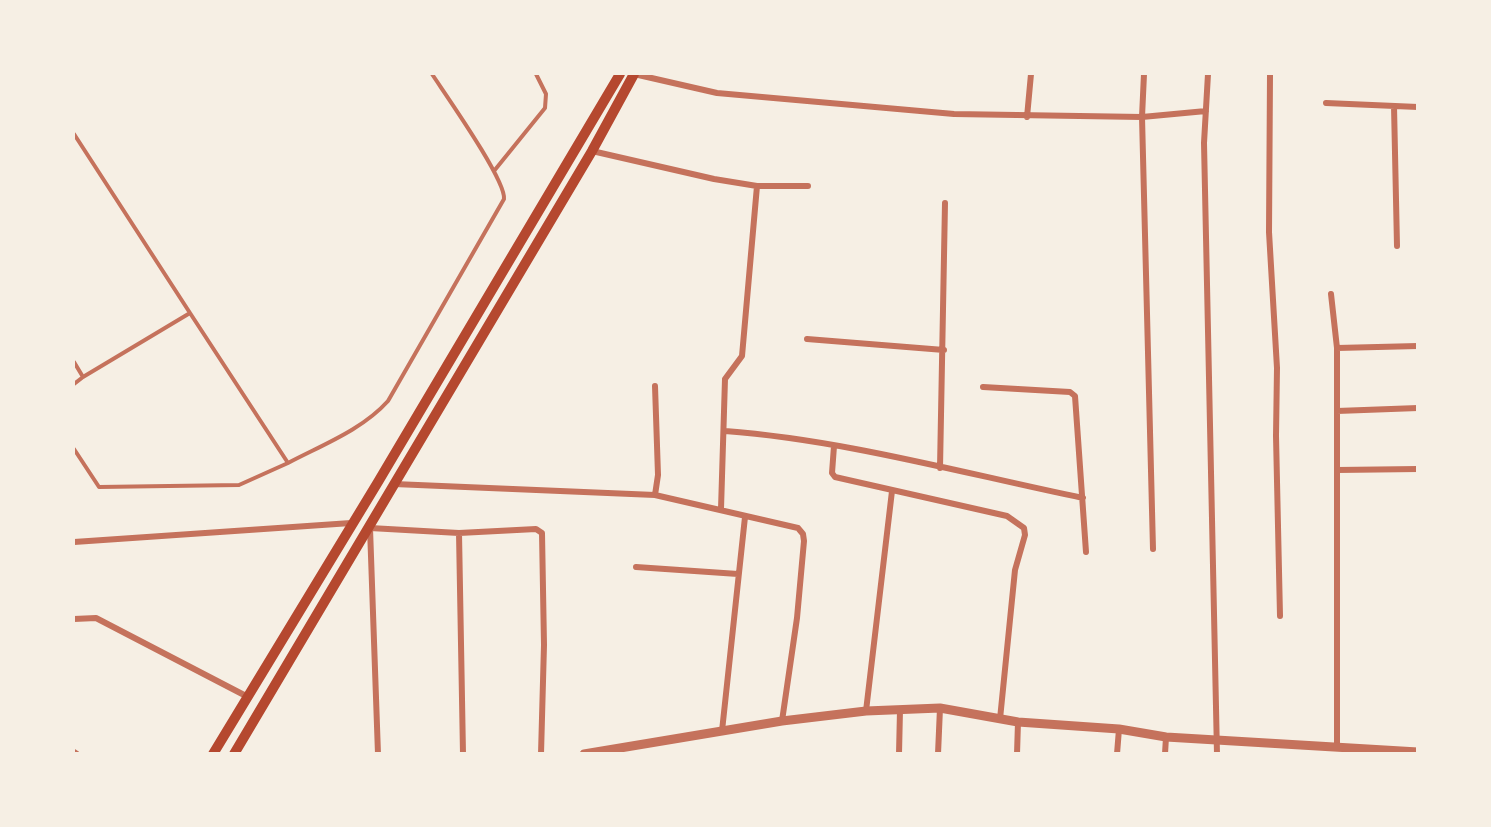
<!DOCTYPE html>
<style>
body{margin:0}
#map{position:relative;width:1491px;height:827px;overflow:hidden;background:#f6efe4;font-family:"Varela Round",sans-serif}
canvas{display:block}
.frame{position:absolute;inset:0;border:75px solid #f6efe4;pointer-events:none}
</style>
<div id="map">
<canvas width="1491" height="827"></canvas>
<div class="frame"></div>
</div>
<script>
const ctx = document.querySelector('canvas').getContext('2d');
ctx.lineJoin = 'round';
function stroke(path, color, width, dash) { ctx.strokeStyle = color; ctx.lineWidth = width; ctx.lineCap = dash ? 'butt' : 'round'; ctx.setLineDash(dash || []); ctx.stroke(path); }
const service = new Path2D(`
 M74 134 190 313 83 377 74 362
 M494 171 545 108 546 94 536 74
 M190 313 288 463C322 445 362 430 388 401L504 199C506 180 445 94 432 74
 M74 384 83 377
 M74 449 99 487 239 485 288 463`);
const minor = new Path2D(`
 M634 74 717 93 954 114 1142 117 1206 111
 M1144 74 1142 117 1153 549
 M1208 74 1204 143 1217 754
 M1270 74 1269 232 1277 368 1276 436 1280 616
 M1326 103 1418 107
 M1394 106 1397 246
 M1027 117 1031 74
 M592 151 714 179 757 186H808
 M1331 294 1337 348V747
 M807 339 944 350
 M1337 348 1418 346
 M983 387 1070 392 1075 396 1086 552
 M1337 411 1418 408
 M725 431C845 440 966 474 1083 498
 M834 446 832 473 835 477 1007 516 1024 528 1025 535 1015 570 1000 719
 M940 468 945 203
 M1337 470 1418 469
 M394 484 655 495 798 528 803 534 804 541 797 618 782 721
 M655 495 658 475 655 386
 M721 509 725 379 742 356 757 186
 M459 533 463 754
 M74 542 351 523
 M636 567 738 574
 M74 619 96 618 248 697
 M866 711 892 491
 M722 731 745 517
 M74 752 77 754
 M378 754 370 528 459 533 536 529 542 533 544 645 541 754
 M899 754 900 710
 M938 754 940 708
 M1017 754 1018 722
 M1117 754 1119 729
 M1165 754 1166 737`);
const tertiary = new Path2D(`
 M584 754 782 721 866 711 940 708 1018 722 1119 729 1166 737 1418 752`);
const secondary = new Path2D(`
 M213 754 378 482 620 74
 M234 754 592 151 634 74`);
stroke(service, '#c5725c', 4);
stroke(minor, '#c5725c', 6);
stroke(tertiary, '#c5725c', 9);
stroke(secondary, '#b5482f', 10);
</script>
